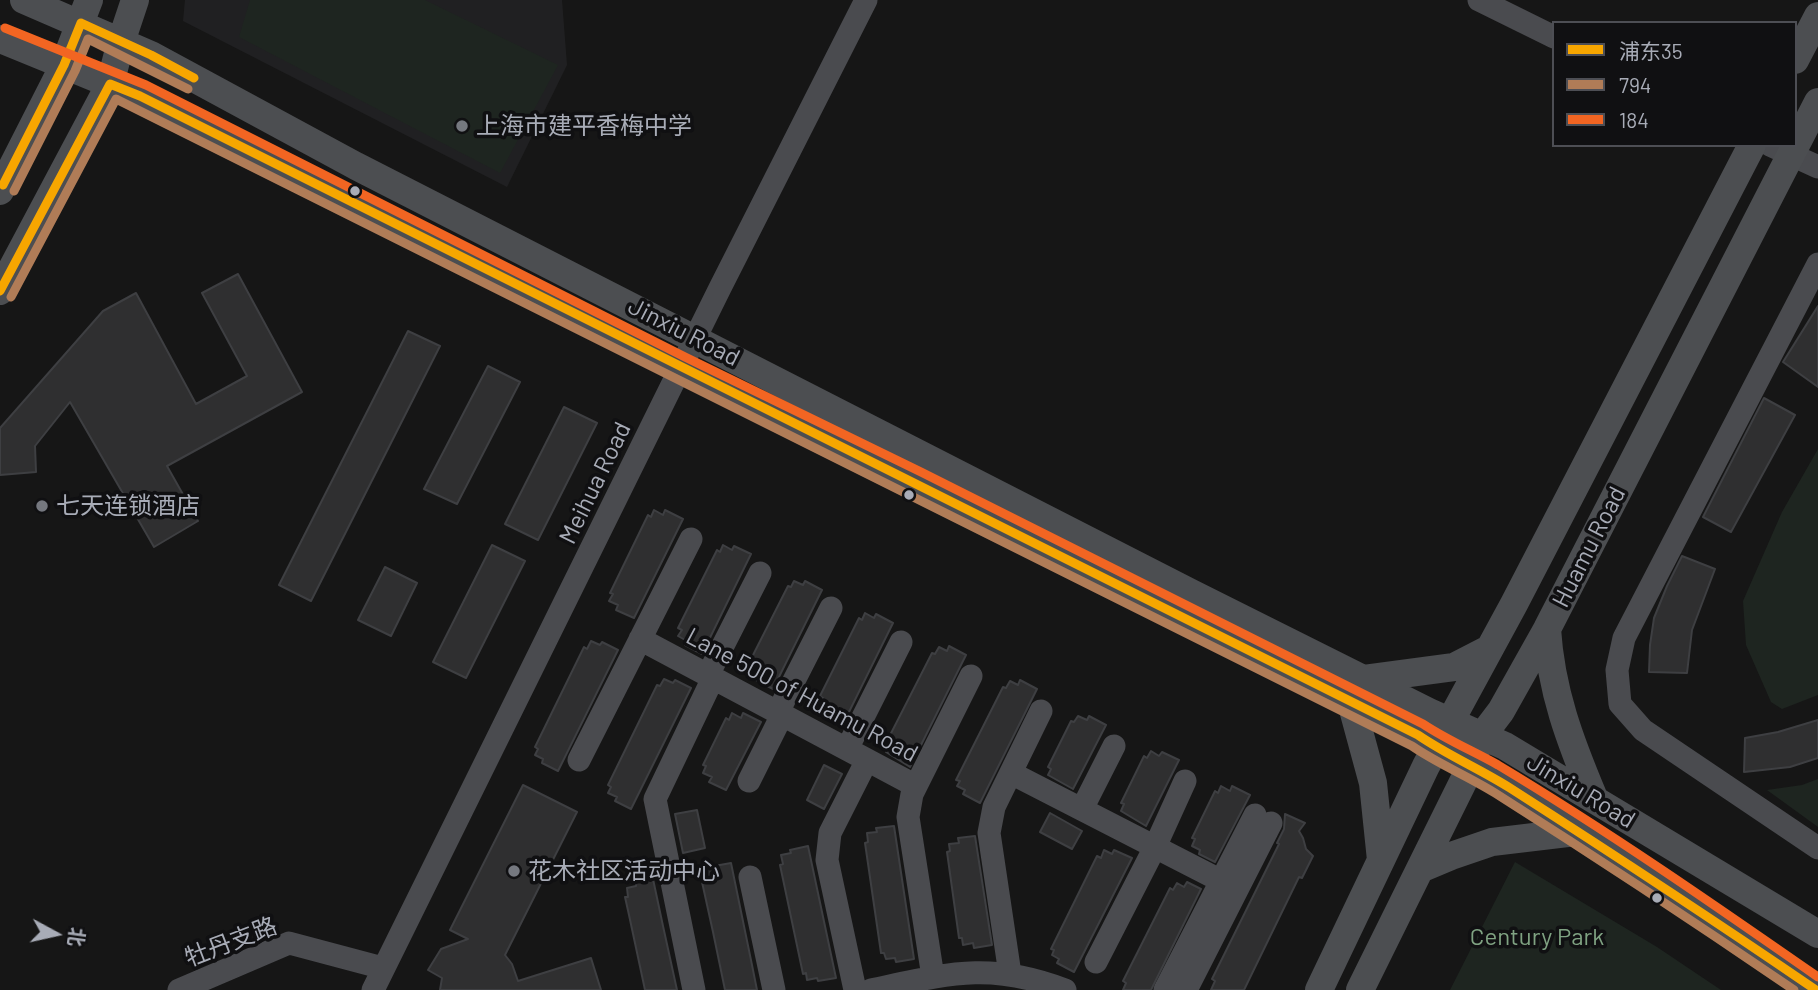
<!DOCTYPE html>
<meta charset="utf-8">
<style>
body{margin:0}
#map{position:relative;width:1818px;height:990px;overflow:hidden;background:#161616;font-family:Barlow,"Noto Sans SC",sans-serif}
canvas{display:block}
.legend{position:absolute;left:1552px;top:21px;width:245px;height:126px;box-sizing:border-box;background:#101012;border:2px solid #4d4e54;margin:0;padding:9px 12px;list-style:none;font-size:21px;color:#a8acb7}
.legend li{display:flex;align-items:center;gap:14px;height:35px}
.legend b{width:35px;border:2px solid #4d4e54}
.north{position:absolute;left:21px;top:899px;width:70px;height:70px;-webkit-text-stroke:5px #101012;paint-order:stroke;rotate:98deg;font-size:19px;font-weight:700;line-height:28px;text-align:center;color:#a8acb7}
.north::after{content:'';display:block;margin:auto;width:24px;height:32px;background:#a8acb7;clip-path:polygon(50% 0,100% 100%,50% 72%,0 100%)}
</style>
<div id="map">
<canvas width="1818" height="990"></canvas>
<ul class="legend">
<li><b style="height:9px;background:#f7a600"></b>浦东35</li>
<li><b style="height:9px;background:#b07c57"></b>794</li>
<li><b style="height:9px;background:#f26522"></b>184</li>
</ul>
<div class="north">北</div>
</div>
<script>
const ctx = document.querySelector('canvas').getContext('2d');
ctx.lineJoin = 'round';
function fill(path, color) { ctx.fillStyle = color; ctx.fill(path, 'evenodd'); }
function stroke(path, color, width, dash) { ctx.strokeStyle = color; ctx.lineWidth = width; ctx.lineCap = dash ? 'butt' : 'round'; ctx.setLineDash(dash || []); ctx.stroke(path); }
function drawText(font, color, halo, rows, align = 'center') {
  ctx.font = font + ' Barlow,"Noto Sans SC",sans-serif'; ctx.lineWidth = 7; ctx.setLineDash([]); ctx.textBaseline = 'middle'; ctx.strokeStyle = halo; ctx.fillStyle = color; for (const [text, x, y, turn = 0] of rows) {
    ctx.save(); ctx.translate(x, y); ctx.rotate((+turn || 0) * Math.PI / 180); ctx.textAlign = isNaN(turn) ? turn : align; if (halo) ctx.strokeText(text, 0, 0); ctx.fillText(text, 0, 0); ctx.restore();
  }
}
const built = new Path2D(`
 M185 0H562L567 65 507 187 183 21Z`);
const green = new Path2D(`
 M250 0H425L558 65 500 173 239 37Z
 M1818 449V695L1782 709 1771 702 1746 645 1743 601 1782 512Z
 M1818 779V827L1767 790 1802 785Z
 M1515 862 1657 947 1721 990H1450Z`);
const building = new Path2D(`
 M238 274 302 392 167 466 198 521 154 547 70 402 35 446 36 472 0 475V428L103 311 136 293 196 404 247 376 202 293Z
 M1818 306V387L1783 362Z
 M408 331 440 346 311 601 279 585Z
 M488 366 520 382 457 504 424 489Z
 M1764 398 1795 415 1731 532 1703 517Z
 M564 407 597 423 538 540 505 524Z
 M654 510 663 515 665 510 683 519 634 618 616 610 618 605 609 601 613 594 610 593 648 515 651 517Z
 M492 545 525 561 466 678 433 662Z
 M723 545 732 550 734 546 751 554 702 654 685 645 687 641 678 636 682 630 678 628 717 550 720 552Z
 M1682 556 1715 569 1692 630 1687 673 1649 672 1650 645 1654 618 1667 586Z
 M385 567 417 583 391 636 358 620Z
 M794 581 803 585 805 581 822 590 773 689 756 680 758 676 749 671 752 665 749 663 788 586 791 587Z
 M865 613 874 618 876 614 893 623 844 722 827 713 829 709 820 704 823 698 820 696 859 618 862 620Z
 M591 641 600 645 602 642 618 650 558 771 542 763 543 759 535 755 538 749 535 747 584 647 587 649Z
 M949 646 966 655 910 767 886 752 889 747 885 745 932 653 935 654 939 647 947 651Z
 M664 679 673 683 675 680 691 688 631 809 615 801 617 797 608 793 611 787 608 785 657 685 660 686Z
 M1020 680 1037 689 980 803 963 794 965 790 957 786 960 781 956 780 1003 687 1006 688 1010 681 1018 685Z
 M732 713 741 718 743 713 761 722 726 790 709 782 712 777 703 773 706 766 703 765 726 718 729 720Z
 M1078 716 1087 720 1089 716 1106 725 1073 789 1048 775 1051 769 1048 767 1071 721 1074 722Z
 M1818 720V758L1790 767 1744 772 1745 738 1778 732Z
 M1151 751 1159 756 1162 752 1179 760 1146 826 1121 811 1124 804 1121 803 1144 756 1147 758Z
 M824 765 842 774 824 809 807 800Z
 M523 785 577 812 505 955 512 964 518 981 591 958 601 990H440L442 978 428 970 441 949 468 939 450 930Z
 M1221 786 1230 791 1232 786 1250 795 1215 862 1199 854 1200 850 1192 846 1195 839 1192 838 1215 791 1218 793Z
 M697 810 705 848 683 853 675 814Z
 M1050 813 1082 831 1072 849 1040 832Z
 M1285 814 1305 823 1299 831 1303 838 1306 849 1313 856 1302 878 1299 877 1244 990H1211L1215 981 1212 979 1279 844 1277 843 1284 829Z
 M894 826 914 959 896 962 895 958 886 959 884 953H881L865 843 868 842 867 833 877 832 876 828Z
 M975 836 992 945 974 948 973 943 963 945 962 938H959L947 852 950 851 949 844 959 843 958 838Z
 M808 846 836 978 818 981 817 978 807 980 806 973 803 974 780 865 783 864 781 855 791 853 790 850Z
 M1104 850 1112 854 1114 850 1132 858 1074 972 1057 963 1059 959 1052 955 1054 950 1051 949 1097 856 1101 858Z
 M731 863 752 965 757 990H725L713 932 702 882 706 881 703 868Z
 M653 879 663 926 677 990H645L629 915 625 897H628L627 888 636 886V882Z
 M1187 882 1201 889 1151 990H1123L1126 983 1123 981 1170 888 1173 890 1177 883 1184 887Z`);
const minor = new Path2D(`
 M1479 0 1554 37
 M1770 145 1818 167
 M1818 264 1624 638 1617 670 1620 704 1643 730 1818 848
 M640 639 916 786
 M708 675 760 573
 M778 712 831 608
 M847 749 901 642
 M579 760 691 539
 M1011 773 1237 889
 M749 781 782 715
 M1082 809 1114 746
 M750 877 774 990
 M1096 962 1155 847 1185 781
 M1010 974 989 833 994 807 1041 711
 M933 977 908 817 912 794 971 676
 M179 990 289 943 383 968
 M373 990 720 288 866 0
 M694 990 655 799 713 678
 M855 990 827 860 830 833 867 760
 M871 990C947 974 989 961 1065 990
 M1165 990 1255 815
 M1186 990 1271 823`);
const major = new Path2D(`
 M24 0 151 55 356 166 1191 593 1429 712 1505 746 1818 934
 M0 39 140 96 680 368 916 483 1418 735 1437 748 1490 775 1664 886 1816 990
 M1795 60 1818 16
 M0 191 64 65 89 0
 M0 291 110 84 121 42 135 0
 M1547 629C1551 691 1570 741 1594 798
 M1364 679 1454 667 1489 649
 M1351 702 1373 783 1381 860
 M1420 869 1451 856 1492 842 1576 832
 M1319 990 1426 766 1514 604 1752 145
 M1360 990 1464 780 1482 736 1501 711 1547 629 1818 102`);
const bus1 = new Path2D(`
 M3 185 64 65 81 23 151 55 194 78
 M0 291 110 84 140 96C565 310 992 521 1418 735 1447 755 1480 769 1510 788 1613 854 1715 921 1816 990`);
const bus2 = new Path2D(`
 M14 191 75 71 88 39 188 89
 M11 297 116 99 1412 746C1438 764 1468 776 1495 793 1596 857 1696 923 1794 990`);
const bus3 = new Path2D(`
 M5 28 146 85 685 357 921 472 1423 724C1447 740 1473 751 1498 765 1608 831 1713 904 1818 977`);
const markers = [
 [462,126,7,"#75787f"],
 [355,191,6,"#a8acb7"],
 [909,495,6,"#a8acb7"],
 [42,506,7,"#75787f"],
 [514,871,7,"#75787f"],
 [1657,898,6,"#a8acb7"]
];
const poiNames = [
 ["上海市建平香梅中学",476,126],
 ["七天连锁酒店",56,506],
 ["花木社区活动中心",528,871]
];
const streetNames = [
 ["Jinxiu Road",684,332,27],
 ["Meihua Road",595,483,-64],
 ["Huamu Road",1589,547,-63],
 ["Lane 500 of Huamu Road",802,695,28],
 ["Jinxiu Road",1581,791,31],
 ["牡丹支路",231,942,-21]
];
const parkNames = [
 ["Century Park",1537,937]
];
fill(built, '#202022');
fill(green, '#1e2520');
fill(building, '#2f2f30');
stroke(building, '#3e3f42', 2);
stroke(minor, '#4a4b4f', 23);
stroke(major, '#4c4e51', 28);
stroke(bus1, '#f7a600', 9);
stroke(bus2, '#b07c57', 9);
stroke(bus3, '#f26522', 9);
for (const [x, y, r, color] of markers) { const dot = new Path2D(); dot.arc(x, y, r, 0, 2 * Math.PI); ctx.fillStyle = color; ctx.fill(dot); stroke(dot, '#101012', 2.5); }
drawText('24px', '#a8acb7', '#101012', poiNames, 'left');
drawText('24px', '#a8acb7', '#101012', streetNames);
drawText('24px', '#7fa282', '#101012', parkNames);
</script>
